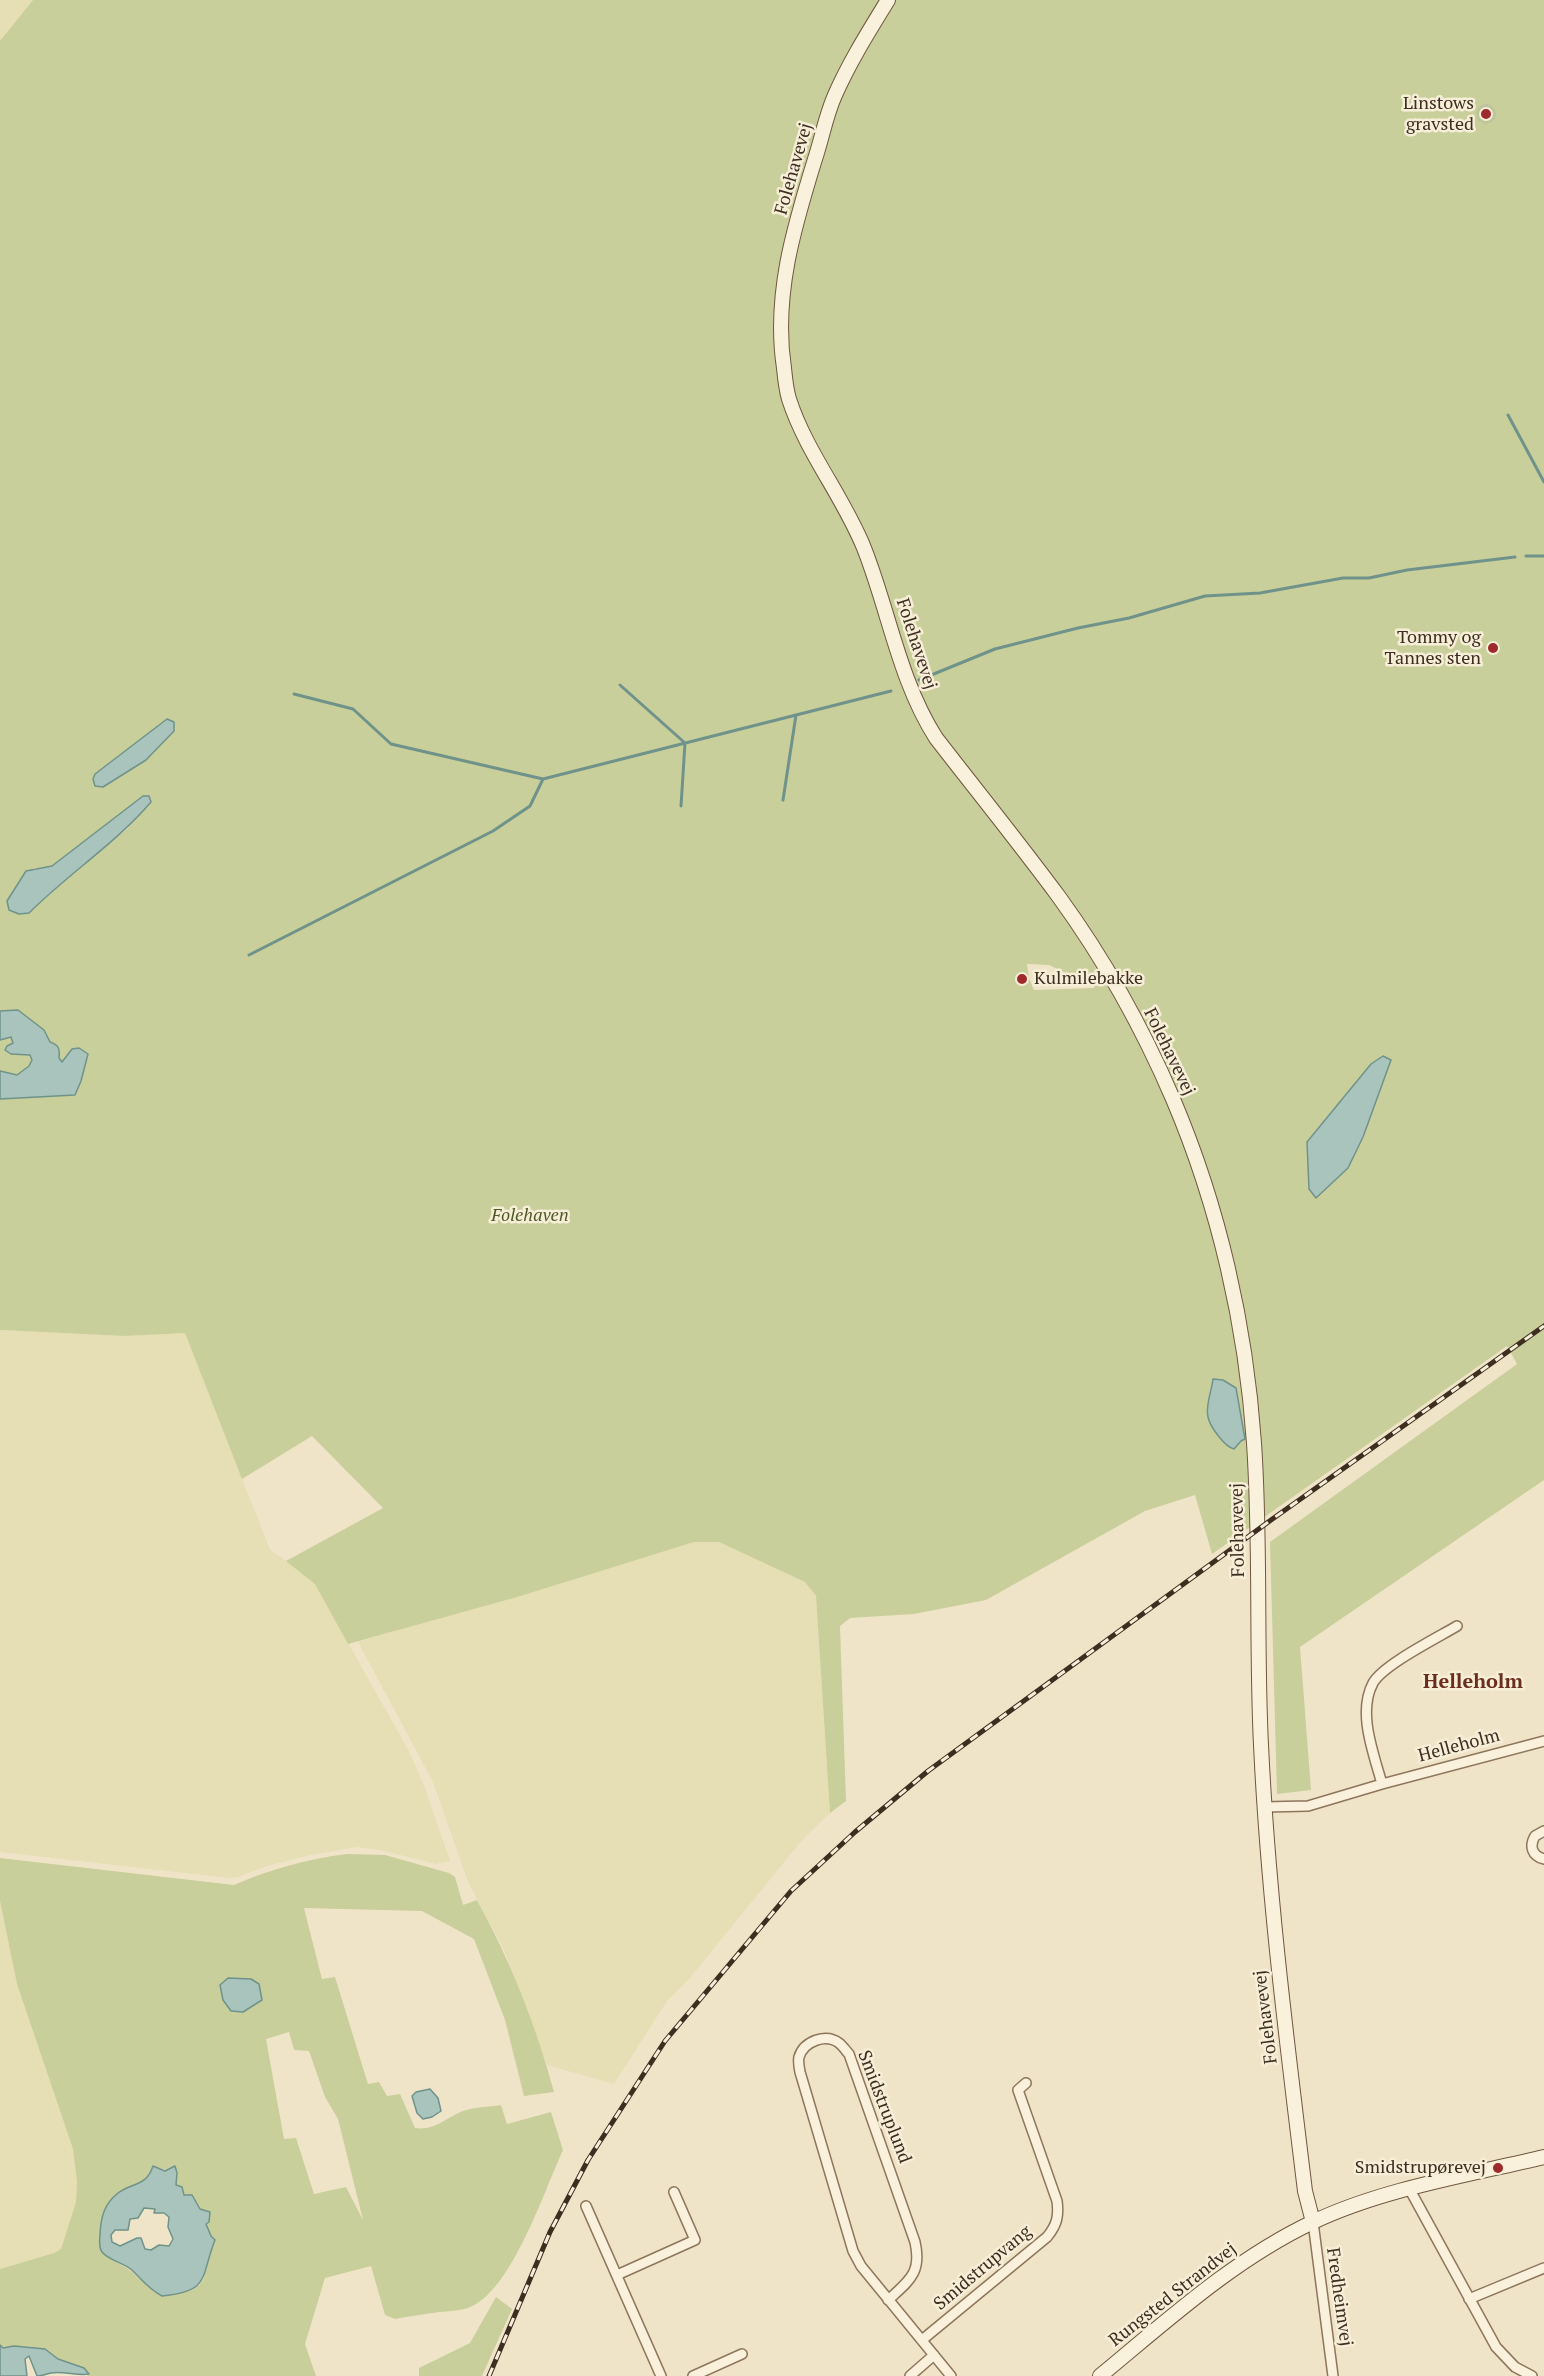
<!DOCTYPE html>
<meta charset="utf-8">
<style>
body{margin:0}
canvas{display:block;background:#f0e4c8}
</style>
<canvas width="1544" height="2376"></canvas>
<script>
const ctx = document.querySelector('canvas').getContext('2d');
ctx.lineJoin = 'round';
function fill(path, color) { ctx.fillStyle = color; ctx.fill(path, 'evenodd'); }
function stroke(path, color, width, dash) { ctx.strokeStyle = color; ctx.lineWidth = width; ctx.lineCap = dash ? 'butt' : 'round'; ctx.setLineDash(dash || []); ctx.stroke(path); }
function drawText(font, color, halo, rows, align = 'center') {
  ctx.font = font + ' "PT Serif",serif'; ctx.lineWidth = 5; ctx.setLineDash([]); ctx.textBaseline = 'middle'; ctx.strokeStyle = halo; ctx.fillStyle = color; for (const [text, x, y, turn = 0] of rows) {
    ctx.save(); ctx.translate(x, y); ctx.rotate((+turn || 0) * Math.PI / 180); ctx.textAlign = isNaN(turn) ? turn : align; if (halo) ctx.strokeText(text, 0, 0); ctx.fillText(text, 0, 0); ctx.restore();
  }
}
const farmland = new Path2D(`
 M0 0H33L0 41Z
 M0 1330 125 1336 185 1333 270 1550 301 1571 315 1584 410 1753 425 1788 450 1861 436 1864 380 1850 357 1847 311 1855 267 1866 238 1877 229 1878 0 1852Z
 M694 1542H719L805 1582 816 1596 830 1813 803 1839 689 1979 667 2001 614 2084 547 2065 504 1950 468 1882 433 1782 358 1642Z
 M0 1901 17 1984 73 2149 77 2181 76 2202 61 2249 54 2253 0 2269Z`);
const green = new Path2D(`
 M33 0H1544V1480L1300 1647 1311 1790 1277 1794 1270 1542 1517 1364 1507 1346 1212 1554 1195 1495 1145 1511 986 1600 914 1614 850 1618 840 1626 846 1801 830 1813 816 1596 805 1582 719 1542H694L517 1597 348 1644 315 1584 286 1561 383 1508 312 1436 242 1479 185 1333 125 1336 0 1330V1099L74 1095 85 1067 67 1055 62 1062 59 1058V1050L50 1042 44 1030 18 1010 0 1011V41ZM1490 106 1494 110V119L1490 123H1481L1476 115ZM167 719 174 722 96 773ZM143 796 128 828 81 866 29 913 7 901 34 868 44 869 52 866ZM1027 964 1049 965 1068 974 1095 980 1094 988 1034 990 1029 978ZM1371 1064 1374 1104 1363 1137 1307 1141ZM1214 1379 1244 1440 1241 1441 1215 1428 1208 1418Z
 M11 1037 13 1043 5 1050 11 1054 31 1055 32 1060 29 1066 17 1075 0 1071V1040Z
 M347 1854 385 1855 449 1873 455 1877 463 1905 477 1900C510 1960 536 2025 554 2092L524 2096 505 2020 474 1939 422 1911 304 1908 322 1979 335 1977 368 2084 379 2082 387 2096 400 2094 415 2128C435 2131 445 2118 463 2111 474 2107 489 2107 501 2105L507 2124 551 2112 563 2150C544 2191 511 2293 468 2308 459 2311 449 2311 440 2312 425 2314 410 2316 395 2319L385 2315 371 2266 325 2278 305 2344 316 2376H87L89 2374 84 2368 58 2359 45 2349 14 2346 2 2348 0 2345V2269L54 2253 61 2249 76 2202 77 2181 73 2149 17 1984 0 1901V1858L234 1885C271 1869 307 1859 347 1854ZM289 2032 294 2050 309 2051 325 2097 338 2119 363 2220 346 2187 314 2194 296 2138 284 2139 266 2039ZM153 2166 177 2173 176 2185 200 2209 211 2236 215 2240C210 2253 208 2265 204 2277 197 2301 156 2283 139 2279 129 2265 108 2261 102 2251 88 2230 146 2186 153 2166Z
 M496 2297 512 2309 482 2376H419V2368L470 2343Z`);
const cemetery = new Path2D(`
 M1476 114a10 10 0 1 1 20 0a10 10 0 1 1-20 0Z`);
const water = new Path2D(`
 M167 719 174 722V731L146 760 103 787 95 786 93 779 95 774Z
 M143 796H149L151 802C115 844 69 873 29 913L19 914 9 910 7 901 26 871 52 866Z
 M18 1010 44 1030 50 1042C59 1045 60 1049 59 1058L62 1062 72 1049 79 1048 88 1054 81 1081 75 1095 0 1099V1071L17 1075 29 1066 32 1060 30 1055 11 1054 5 1050 7 1046 13 1043 11 1037 0 1040V1011Z
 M1383 1056 1391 1060 1363 1137 1348 1168 1316 1198 1309 1189 1307 1142 1371 1064Z
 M1213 1379 1223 1380 1236 1388 1245 1439 1241 1441 1234 1449C1225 1447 1210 1427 1208 1417 1205 1406 1212 1390 1213 1379Z
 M228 1978 251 1979 259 1984 262 2000 243 2012 231 2011 223 2000 220 1985Z
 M430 2089 438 2098 441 2111 432 2117 423 2119 417 2113 412 2096 416 2092Z
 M153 2166 165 2171 175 2166 177 2173 176 2185 182 2187 184 2195H192L200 2209 210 2212 209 2222 206 2224 211 2236 215 2240C200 2278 211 2291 162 2296 149 2289 144 2282 134 2272 126 2263 109 2261 102 2252 98 2246 100 2241 100 2234 101 2217 104 2204 118 2193 133 2182 146 2187 153 2166ZM144 2208 155 2209 154 2213H164L169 2217 168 2227 173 2239 169 2246 159 2245 151 2250 145 2249 141 2238H137L120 2246 112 2242 111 2235 115 2230H128L130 2219 138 2218Z
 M0 2345 3 2348 14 2346 45 2349 58 2359 84 2368 89 2374C77 2376 64 2371 51 2373 46 2374 43 2376 37 2376L29 2356 25 2359 27 2376H0Z`);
const stream = new Path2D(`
 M1508 415 1544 482
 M1526 556H1544
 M919 680 995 649 1078 628 1129 618 1205 596 1260 593 1343 578H1369L1407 570 1515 557
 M620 685 685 743 681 806
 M294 694 353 709 391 744 543 779 891 691
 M783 800 796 715
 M249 955 493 831 530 806 543 779`);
const street = new Path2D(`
 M1382 1784C1374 1754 1357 1713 1373 1683 1383 1665 1437 1638 1457 1626
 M1264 1807 1308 1806 1382 1784 1544 1741
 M1544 1831 1535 1836C1529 1846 1532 1856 1544 1859
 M1410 2190 1496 2347 1515 2367 1532 2376
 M586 2206 661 2376
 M1313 2222 1333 2376
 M617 2275 695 2240 674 2192
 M1469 2299 1544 2268
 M888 2300C909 2281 922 2273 915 2242L849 2054C846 2051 843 2046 839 2043 826 2033 804 2041 799 2057 798 2061 799 2067 800 2072L853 2251 861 2266 951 2376
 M922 2340 1047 2237C1057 2225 1059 2216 1057 2201L1018 2090 1026 2083
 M693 2376 742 2354
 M910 2376 934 2355`);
const secondary = new Path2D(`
 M888 0C869 31 850 61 835 95 826 115 822 138 815 159 794 227 773 296 784 368 785 378 786 389 789 399 806 452 843 496 864 548 889 611 899 680 936 738 977 791 1019 843 1059 897 1104 959 1143 1029 1173 1099 1219 1207 1246 1326 1254 1443 1261 1544 1256 1645 1261 1745 1268 1895 1287 2043 1305 2191L1313 2222
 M1100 2376C1168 2320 1233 2260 1313 2222 1382 2189 1469 2175 1544 2157`);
const rail = new Path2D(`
 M489 2376 550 2232 588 2160 665 2041 791 1891 855 1832 928 1771 1271 1520 1544 1326`);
const markers = [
 [1486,114,6,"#9e2a2b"],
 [1493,648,6,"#9e2a2b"],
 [1022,979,6,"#9e2a2b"],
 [1498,2168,6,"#9e2a2b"]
];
const poiNames = [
 ["Linstows",1474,104],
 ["gravsted",1474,125],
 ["Tommy og",1481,638],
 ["Tannes sten",1481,659],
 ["Kulmilebakke",1034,979,"left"],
 ["Smidstrupørevej",1486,2168]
];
const streetNames = [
 ["Folehavevej",794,169,-74],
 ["Folehavevej",916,644,72],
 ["Folehavevej",1169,1052,64],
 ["Folehavevej",1238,1530,-91],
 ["Helleholm",1459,1746,-15],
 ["Folehavevej",1266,2017,-97],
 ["Smidstruplund",884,2107,69],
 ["Smidstrupvang",983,2268,-40],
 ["Rungsted Strandvej",1173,2295,-38],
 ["Fredheimvej",1339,2297,82]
];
const parkNames = [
 ["Folehaven",530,1216]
];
const neighbourhoodNames = [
 ["Helleholm",1473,1682]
];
fill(farmland, '#e6deb5');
fill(green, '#c9cf9b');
fill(cemetery, '#bfc49a');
fill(water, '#a9c4bc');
stroke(water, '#6f938a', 1.5);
stroke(stream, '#6f938a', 3);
stroke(street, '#8d765c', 12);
stroke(secondary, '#6f573f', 16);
stroke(street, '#faf1dc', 9);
stroke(secondary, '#faf1dc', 14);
stroke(rail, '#3d2e20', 5);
stroke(rail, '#f7eed8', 3, [9]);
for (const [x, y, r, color] of markers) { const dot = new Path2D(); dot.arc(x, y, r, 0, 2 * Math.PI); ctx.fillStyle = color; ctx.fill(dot); stroke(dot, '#f7eed8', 2); }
drawText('18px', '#3d2e20', '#f7eed8', poiNames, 'right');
drawText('18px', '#3d2e20', '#f7eed8', streetNames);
drawText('italic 18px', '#4d5a26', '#f7eed8', parkNames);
drawText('bold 20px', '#6b2e1e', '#f7eed8', neighbourhoodNames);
</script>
